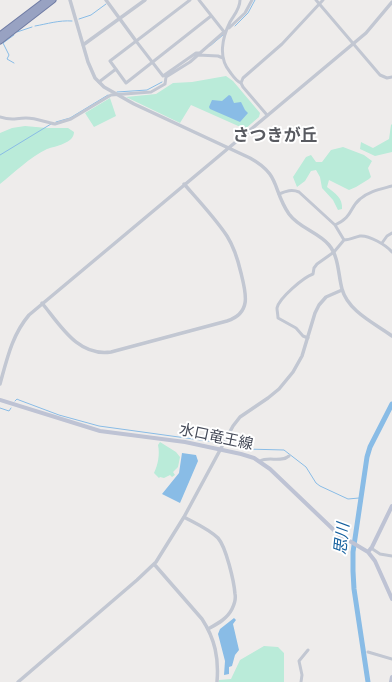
<!DOCTYPE html>
<meta charset="utf-8">
<style>
body{margin:0}
canvas{display:block;background:#eeeceb}
</style>
<canvas width="392" height="682"></canvas>
<script>
const ctx = document.querySelector('canvas').getContext('2d');
ctx.lineJoin = 'round';
function fill(path, color) { ctx.fillStyle = color; ctx.fill(path, 'evenodd'); }
function stroke(path, color, width, dash) { ctx.strokeStyle = color; ctx.lineWidth = width; ctx.lineCap = dash ? 'butt' : 'round'; ctx.setLineDash(dash || []); ctx.stroke(path); }
function drawText(font, color, halo, rows, align = 'center') {
  ctx.font = font + ' "Titillium Web","Noto Sans JP",sans-serif'; ctx.lineWidth = 4; ctx.setLineDash([]); ctx.textBaseline = 'middle'; ctx.strokeStyle = halo; ctx.fillStyle = color; for (const [text, x, y, turn = 0] of rows) {
    ctx.save(); ctx.translate(x, y); ctx.rotate((+turn || 0) * Math.PI / 180); ctx.textAlign = isNaN(turn) ? turn : align; if (halo) ctx.strokeText(text, 0, 0); ctx.fillText(text, 0, 0); ctx.restore();
  }
}
const green = new Path2D(`
 M226 76 233 81 260 113 259 117 245 129 191 105 180 123 126 97 156 94 173 83 192 82Z
 M110 98 116 116 94 127 85 113Z
 M392 124V152L375 156 360 149 361 142 373 148 389 139 391 125Z
 M25 126 47 128H68L74 132C74 143 56 146 47 149 29 158 15 172 0 184V133L12 128Z
 M343 147 364 155 372 161 368 168 371 177 369 179 356 187 349 190 329 180 327 187C335 193 343 198 342 209L338 210 333 200 322 188 320 177 316 170 311 171 305 181 297 187 293 177 306 157 311 155 316 162H322L331 150Z
 M160 442 176 452 180 457 178 467 173 472 175 475 172 477 170 475 164 478 160 477 159 478 154 473C158 465 160 454 158 445Z
 M264 646 278 647 284 653V682H219V680L231 679 240 660Z`);
const water = new Path2D(`
 M229 95 231 96 234 103 241 102 245 110 248 113 240 122 210 109 209 107 212 100 222 101Z
 M182 453 196 455 198 461 180 503 162 494 179 473Z
 M234 618 236 620 233 624 239 650 235 655 232 666 229 667V674L224 675 225 661 218 634 220 629Z`);
const stream = new Path2D(`
 M79 19 91 15 106 4
 M35 26C47 24 59 20 72 21
 M235 26 248 13 255 0
 M17 32 32 27
 M14 35 3 43 9 55 7 59 14 63
 M210 46 223 35
 M117 92 147 90 162 82
 M56 122 70 118 108 95
 M0 155 51 124
 M15 401 17 399 19 400 59 415 99 426 215 442
 M0 408 9 411 11 408
 M233 446 246 449 284 450 306 467 316 483 320 486 348 499 359 498 362 495`);
const river = new Path2D(`
 M368 682 354 589 353 571V552L367 457 370 447 392 404`);
const minor = new Path2D(`
 M190 0 110 61 126 83 211 16
 M199 0 225 33
 M240 0C240 9 234 15 230 22 222 38 218 58 230 72 233 76 236 81 241 83L243 87 267 115
 M316 0 380 75 387 78 392 77
 M228 28H229L245 13 252 0
 M136 41 163 76 196 53H200L224 32
 M99 82 116 69
 M241 83 243 78 282 44 323 0
 M0 117C13 121 14 118 26 118 36 118 45 122 55 124L71 119 111 95 151 92 165 84 166 77 190 62 198 55 218 56 223 58
 M279 194C286 191 292 189 299 192L335 225 344 240
 M335 225C353 217 349 208 360 199 369 191 381 189 392 186
 M382 243 387 236 392 233
 M308 338 303 336 296 328 278 318C278 315 277 311 277 308 279 298 304 277 313 274L314 268 317 264 334 252 344 240C350 240 355 237 360 236 369 235 386 245 392 252
 M260 461C269 456 281 463 289 456
 M371 548 380 554 392 556
 M368 652 392 659
 M301 682 302 675 299 661 308 650`);
const tertiary = new Path2D(`
 M70 0 88 62 95 78 104 87 134 104 250 158C281 175 272 189 289 214 299 228 318 232 329 245 339 257 338 274 342 289 348 311 374 323 392 336
 M106 0 136 41
 M83 45 145 0
 M42 303C60 325 78 357 111 352L227 321C252 313 246 293 241 273 238 260 234 247 227 236 215 218 199 201 184 184
 M0 384C7 359 12 335 29 315L366 33 392 2
 M184 517C195 523 209 529 218 538 226 547 234 581 235 594 236 599 234 605 232 609 227 619 217 624 208 629
 M154 564 202 619C215 639 219 658 217 682
 M18 682 137 580 156 562 184 517 233 426 240 417 268 398 279 389 293 372 302 356 315 313 319 305 326 297 342 290`);
const secondary = new Path2D(`
 M0 400 100 431 185 442 241 454 254 458 270 469 338 534 368 552 375 561 392 599
 M368 552 372 547 392 506
 M391 682 392 677`);
const trunk = new Path2D(`
 M0 35 46 0
 M0 41 53 0`);
const streetNames = [
 ["水口竜王線",216,438,12]
];
const waterNames = [
 ["思川",343,539,-84]
];
const quarterNames = [
 ["さつきが丘",275,137]
];
fill(green, '#baebd9');
fill(water, '#89bce6');
stroke(stream, '#89bce6', 1);
stroke(river, '#89bce6', 5);
stroke(trunk, '#707ca4', 7);
stroke(minor, '#c2c7d2', 3);
stroke(tertiary, '#c2c7d2', 3.5);
stroke(secondary, '#bec3d4', 4);
stroke(trunk, '#98a2c2', 5);
drawText('15px', '#454a58', '#fff', streetNames);
drawText('italic 16px', '#125e9d', '#fff', waterNames);
drawText('bold 17px', '#585a60', '#fff', quarterNames);
</script>
